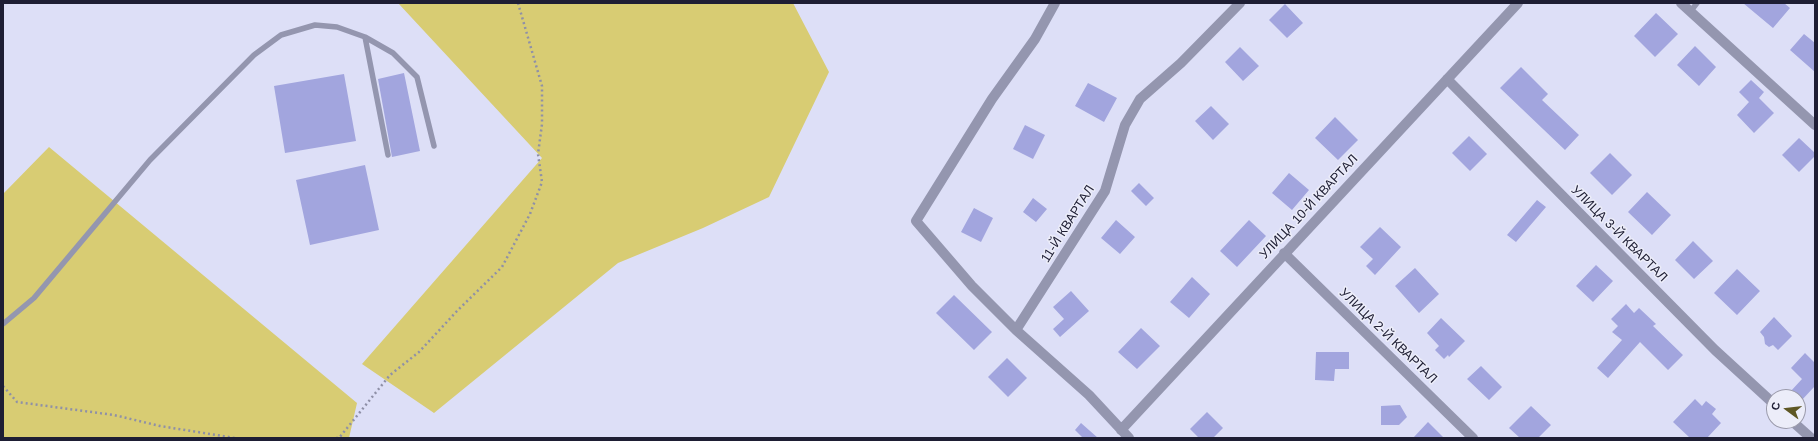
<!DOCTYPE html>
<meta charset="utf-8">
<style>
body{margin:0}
#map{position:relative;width:1818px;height:441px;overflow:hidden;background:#dddff7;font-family:Arial,sans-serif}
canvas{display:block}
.frame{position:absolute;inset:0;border:4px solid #1e1e34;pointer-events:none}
.north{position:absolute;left:1766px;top:389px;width:40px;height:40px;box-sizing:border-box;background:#ecedf9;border:1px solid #9a9aaa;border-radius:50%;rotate:285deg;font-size:11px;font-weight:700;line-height:16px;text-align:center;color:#1e1e34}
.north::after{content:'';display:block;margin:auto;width:14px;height:18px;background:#5e5724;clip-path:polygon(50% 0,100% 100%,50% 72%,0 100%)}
</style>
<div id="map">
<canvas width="1818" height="441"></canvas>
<div class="frame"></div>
<div class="north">С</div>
</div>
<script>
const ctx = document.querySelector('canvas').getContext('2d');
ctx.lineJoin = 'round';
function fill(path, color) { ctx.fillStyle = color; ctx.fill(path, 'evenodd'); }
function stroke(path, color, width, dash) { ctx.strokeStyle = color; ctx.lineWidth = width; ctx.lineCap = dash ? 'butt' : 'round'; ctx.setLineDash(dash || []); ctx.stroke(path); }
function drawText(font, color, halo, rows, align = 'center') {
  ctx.font = font + ' Arial,sans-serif'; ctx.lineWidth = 3; ctx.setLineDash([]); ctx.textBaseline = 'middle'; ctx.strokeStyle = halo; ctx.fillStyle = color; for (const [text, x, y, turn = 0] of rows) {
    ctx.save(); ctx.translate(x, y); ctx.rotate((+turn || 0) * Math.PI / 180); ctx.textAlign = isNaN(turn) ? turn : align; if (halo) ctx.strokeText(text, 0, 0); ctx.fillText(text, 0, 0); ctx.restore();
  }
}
const green = new Path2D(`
 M398 3H793L829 72 769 197 703 228 618 263 434 413 362 364 542 158Z
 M49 147 357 403 349 438H3V194Z`);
const building = new Path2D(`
 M1743 3H1784L1790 8 1773 28Z
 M1285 4 1303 23 1287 38 1269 20Z
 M1656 13 1678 34 1655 57 1634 36Z
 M1804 34 1815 43V72L1790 50Z
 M1695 46 1716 67 1699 86 1677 65Z
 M1240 47 1259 66 1243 81 1225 62Z
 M1521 67 1548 94 1542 100 1579 135 1565 150 1500 88Z
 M404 73 420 151 392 157 378 79Z
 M344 74 356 141 285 153 274 86Z
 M1751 80 1764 92 1759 98 1774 113 1754 133 1737 115 1749 102 1739 92Z
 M1088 83 1117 98 1104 122 1075 106Z
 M1211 106 1229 124 1213 140 1195 121Z
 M1335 117 1358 140 1338 160 1315 138Z
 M1025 125 1045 135 1033 159 1013 149Z
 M1469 136 1487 154 1470 171 1452 153Z
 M1799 138 1815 153V156L1799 172 1782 155Z
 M1610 153 1632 175 1612 195 1590 173Z
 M365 165 379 230 310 245 296 180Z
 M1289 173 1309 190 1292 210 1272 193Z
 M1139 183 1154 198 1146 206 1131 191Z
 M1647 192 1671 215 1652 235 1628 212Z
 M1033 198 1047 209 1036 222 1023 212Z
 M1537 200 1546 207 1516 242 1507 235Z
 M974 208 993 218 981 242 961 232Z
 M1116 220 1135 237 1120 254 1101 238Z
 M1249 220 1266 236 1237 267 1220 251Z
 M1380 227 1401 247 1375 275 1366 266 1373 259 1360 247Z
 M1693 241 1713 261 1694 279 1675 260Z
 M1596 265 1613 281 1593 302 1576 286Z
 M1415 268 1439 294 1419 313 1395 286Z
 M1737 269 1760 291 1737 315 1714 293Z
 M1192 277 1210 294 1189 318 1170 302Z
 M1071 291 1089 311 1060 337 1053 329 1064 319 1053 307Z
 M954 295 992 332 974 350 936 313Z
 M1626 304 1634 313 1639 308 1656 324 1653 326 1683 355 1668 370 1640 342 1608 378 1597 368 1622 340 1612 332 1618 326 1611 319Z
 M1774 317 1792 336 1778 350 1773 345 1769 347 1765 344 1764 337 1760 332Z
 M1441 318 1465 341 1449 357 1448 355 1444 359 1435 350 1439 346 1427 333Z
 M1141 328 1160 346 1137 369 1118 352Z
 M1316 352H1349V369H1335L1334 381 1315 380Z
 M1805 353 1815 363V386L1800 402 1798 397H1795L1790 392 1802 379 1791 368Z
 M1007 358 1027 378 1008 397 988 377Z
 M1481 366 1502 387 1489 400 1467 379Z
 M1695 399 1702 406 1706 401 1716 409 1712 414 1721 423 1707 438H1690L1673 422Z
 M1400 405 1407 417 1399 425H1381V406Z
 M1531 406 1551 425 1538 438H1520L1509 428Z
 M1207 412 1223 428 1213 438H1199L1190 429Z
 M1428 422 1444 438H1413Z
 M1081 423 1098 438H1083L1075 430Z`);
const path = new Path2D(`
 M3 386 17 402 114 415 160 426 235 438
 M336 438H339L390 375 419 352 457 311 502 267 530 214 542 182 538 154 542 124V86L518 3`);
const lane = new Path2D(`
 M1690 12 1697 3
 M365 37 388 155
 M3 324 34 298 150 160 254 55 281 35 315 25 337 27 365 37 393 53 417 77 434 146`);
const street = new Path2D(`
 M1055 3 1035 39 992 99 916 221 972 286 1016 330 1089 395 1129 438
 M1681 3 1815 125
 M1447 79 1715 350 1774 404
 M1284 253 1473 438
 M1016 330 1105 191 1125 125 1140 99 1181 63 1240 3
 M1792 421 1811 438
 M1121 430 1518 3`);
const streetNames = [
 ["УЛИЦА 10-Й КВАРТАЛ",1309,207,-47],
 ["11-Й КВАРТАЛ",1068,224,-58],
 ["УЛИЦА 3-Й КВАРТАЛ",1619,234,45],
 ["УЛИЦА 2-Й КВАРТАЛ",1388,336,44]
];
fill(green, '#d8cc73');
fill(building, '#a2a5de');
stroke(path, '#8f90a7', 2.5, [2, 3]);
stroke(lane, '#9496af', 5.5);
stroke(street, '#9496af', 10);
drawText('13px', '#1e1e34', '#ecedf9', streetNames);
</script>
